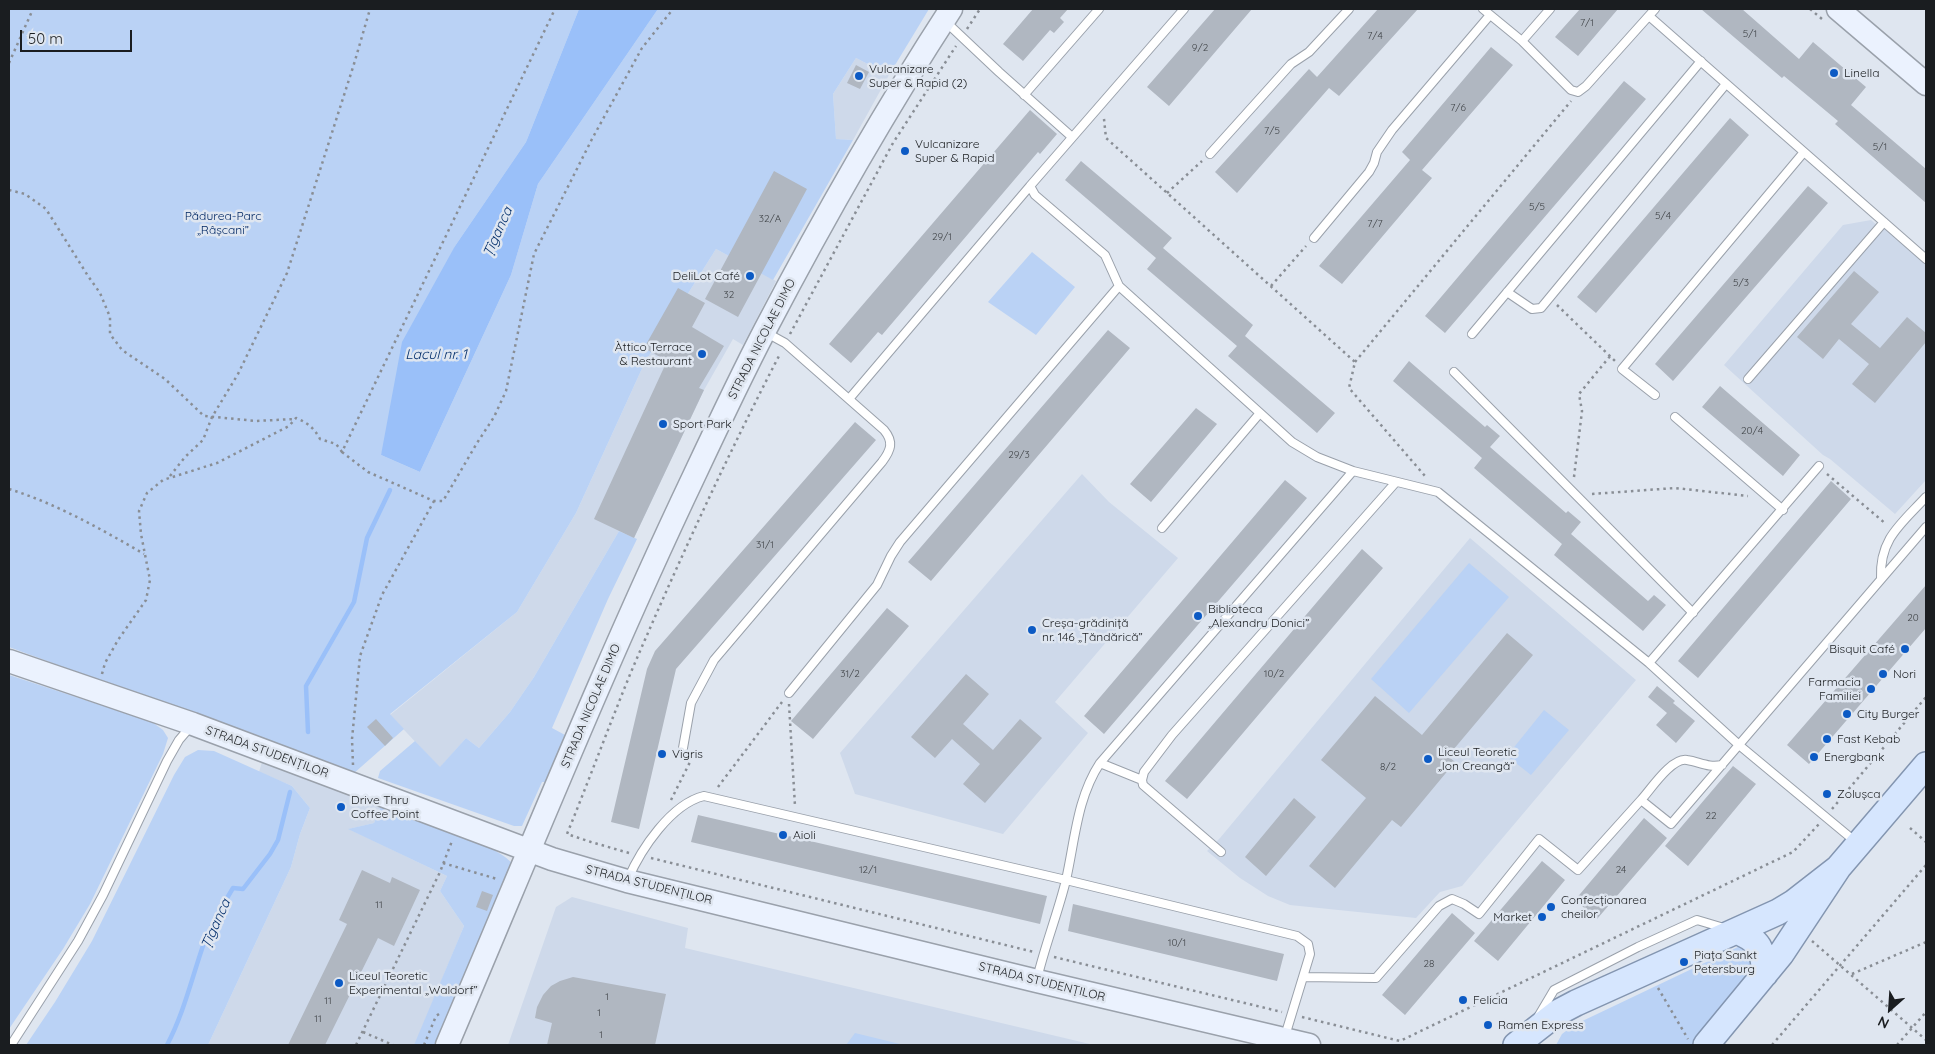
<!DOCTYPE html>
<meta charset="utf-8">
<style>
body{margin:0}
#map{position:relative;width:1935px;height:1054px;overflow:hidden;background:#dfe6f0;font-family:Quicksand,sans-serif}
canvas{display:block}
.frame{position:absolute;inset:0;border:10px solid #1a1d20;pointer-events:none}
.north{position:absolute;left:1865px;top:984px;width:50px;height:50px;-webkit-text-stroke:4px #dfe6f0;paint-order:stroke;rotate:206deg;font-size:14px;font-weight:700;line-height:20px;text-align:center;color:#1a1d20}
.north::after{content:'';display:block;margin:auto;width:18px;height:22px;background:#1a1d20;clip-path:polygon(50% 0,100% 100%,50% 72%,0 100%)}
.scale{position:absolute;left:20px;top:30px;width:112px;height:22px;box-sizing:border-box;border:2px solid #1a1d20;border-top:0;padding-left:6px;font-size:15px;line-height:18px;white-space:nowrap;color:#1a1d20;-webkit-text-stroke:4px #dfe6f0;paint-order:stroke}
</style>
<div id="map">
<canvas width="1935" height="1054"></canvas>
<div class="frame"></div>
<div class="north">N</div>
<div class="scale">50 m</div>
</div>
<script>
const ctx = document.querySelector('canvas').getContext('2d');
ctx.lineJoin = 'round';
function fill(path, color) { ctx.fillStyle = color; ctx.fill(path, 'evenodd'); }
function stroke(path, color, width, dash) { ctx.strokeStyle = color; ctx.lineWidth = width; ctx.lineCap = dash ? 'butt' : 'round'; ctx.setLineDash(dash || []); ctx.stroke(path); }
function drawText(font, color, halo, rows, align = 'center') {
  ctx.font = font + ' Quicksand,sans-serif'; ctx.lineWidth = 5; ctx.setLineDash([]); ctx.textBaseline = 'middle'; ctx.strokeStyle = halo; ctx.fillStyle = color; for (const [text, x, y, turn = 0] of rows) {
    ctx.save(); ctx.translate(x, y); ctx.rotate((+turn || 0) * Math.PI / 180); ctx.textAlign = isNaN(turn) ? turn : align; if (halo) ctx.strokeText(text, 0, 0); ctx.fillText(text, 0, 0); ctx.restore();
  }
}
const built = new Path2D(`
 M856 58 889 75 853 140 836 139 833 94Z
 M1871 220 1880 228 1882 226 1926 264V480L1895 514 1830 459 1823 455 1724 365 1843 225Z
 M716 249 776 281 743 345 733 339 704 390 634 538 619 531 534 677 510 712 479 748 466 738 440 768 390 715 517 612 576 513 645 362Z
 M1082 474 1109 502 1178 558 1055 702 1088 733 1003 834 855 794 840 753Z
 M1470 538 1636 680 1462 886 1440 892 1416 918 1290 905 1268 896 1240 878 1207 851 1220 838Z
 M262 762 381 806 374 823 349 829 447 876 440 891 464 926 415 1045H208L291 867 300 834 310 808 292 786 259 772Z
 M572 897 688 928 685 948 1094 1045H508L556 907Z`);
const green = new Path2D(`
 M9 9H579L526 142 455 246 381 455 420 472 511 275 538 184 658 9H929L889 75 856 58 833 94 836 139 853 140 773 280 716 249 645 362 576 513 517 612 390 714 404 729 353 774 9 647Z
 M1032 252 1075 287 1036 335 988 302Z
 M619 531 637 539 608 599 552 728 565 735 545 782H542L522 826H514L378 778 380 771 415 741 440 767 466 738 479 748 510 712 534 677Z
 M1469 563 1509 597 1409 713 1371 679Z
 M9 675 152 722 163 730 168 738 163 754 90 904 63 949 9 1029Z
 M1544 710 1569 730 1531 775 1507 756Z
 M198 750 214 751 292 786 310 808 300 834 291 867 208 1045H26L55 1002 92 941 174 775 185 757Z
 M381 806C412 817 489 840 511 862L508 872 435 1045H414L464 926 440 891 447 876 348 829 374 823Z
 M1740 946 1751 949 1753 971 1691 1045H1556L1562 1034 1574 1025Z
 M855 1033 904 1045H846Z`);
const water = new Path2D(`
 M579 9H658L538 184 511 275 420 472 381 455 402 342 455 246 526 142Z`);
const stream = new Path2D(`
 M308 732 306 686 354 602 367 538 390 490
 M167 1045C184 1013 192 977 204 943 212 924 222 906 233 888L243 889 270 854 278 840 290 792`);
const building = new Path2D(`
 M1033 9H1068L1060 18 1064 22 1054 33 1050 30 1023 61 1003 44Z
 M1215 9H1252L1169 106 1147 87Z
 M1378 9H1418L1339 96 1329 88 1237 193 1215 172 1309 69 1317 77Z
 M1580 9H1618L1578 56 1555 37Z
 M1701 9H1742L1799 59 1813 42 1866 87 1851 105 1926 169V203L1835 124 1838 121 1784 76 1782 78Z
 M1491 47 1513 65 1422 170 1432 178 1342 284 1319 266 1410 160 1402 152Z
 M856 65 869 72 860 89 847 83Z
 M1624 81 1646 99 1445 333 1425 316Z
 M1030 110 1057 134 1040 154 1038 152 882 335 878 332 851 363 829 344Z
 M1730 118 1749 135 1596 313 1577 297Z
 M1081 161 1172 238 1163 248 1253 325 1245 336 1335 413 1317 433 1228 356 1237 346 1147 269 1156 258 1065 180Z
 M774 171 807 189 738 317 705 299Z
 M1808 186 1828 203 1673 381 1655 364Z
 M1854 271 1879 292 1851 324 1880 348 1907 317 1926 333V342L1875 403 1852 384 1869 364 1839 339 1823 359 1797 337Z
 M678 288 705 303 692 327 724 346 699 388 704 390 634 538 594 519 667 361 644 348Z
 M1108 330 1130 348 931 581 908 562Z
 M1409 361 1485 427 1487 425 1500 436 1490 447 1566 513 1568 511 1581 522 1571 534 1648 601 1654 595 1666 605 1643 631 1554 555 1562 544 1474 468 1482 458 1393 381Z
 M1720 386 1800 455 1783 476 1702 407Z
 M1196 408 1217 424 1151 502 1130 484Z
 M855 422 876 440 676 669 639 829 611 822 647 669 655 651Z
 M1285 480 1307 498 1104 734 1084 716Z
 M1831 481 1851 499 1698 678 1678 661Z
 M1362 549 1383 568 1187 799 1165 781Z
 M1926 585V628L1809 764 1787 745Z
 M887 608 909 626 813 739 791 721Z
 M1507 633 1533 655 1448 756 1455 762 1401 827 1392 820 1335 888 1309 866 1366 798 1321 760 1375 696 1422 735Z
 M966 674 989 694 963 724 993 750 1020 719 1042 738 985 803 963 784 980 764 952 739 935 758 911 737Z
 M1657 686 1675 701 1673 703 1695 721 1676 743 1656 725 1667 713 1648 697Z
 M376 719 393 738 385 746 367 727Z
 M1733 766 1756 784 1688 866 1665 846Z
 M1294 798 1316 817 1266 876 1245 857Z
 M698 815 1047 896 1040 924 691 842Z
 M1644 818 1667 838 1597 919 1575 900Z
 M1542 861 1565 880 1498 961 1474 941Z
 M362 870 390 883 392 877 420 890 394 946 378 938 325 1045H288L347 924 339 920Z
 M482 891 493 895 487 911 476 907Z
 M1073 904 1284 954 1277 981 1068 931Z
 M1452 913 1475 933 1405 1015 1382 995Z
 M573 977 666 994 655 1045H547L552 1023 535 1018 537 1007 543 995 551 986 560 981Z`);
const path = new Path2D(`
 M1810 9 1822 19
 M967 29 980 9
 M9 63 33 9
 M1104 119 1106 138 1355 362 1349 388 1425 476
 M9 190 25 194 46 209 88 276 100 293 110 317V334L122 350 165 379 204 416 256 421 295 419
 M1167 193 1202 161
 M1271 286 1306 246
 M1557 305 1616 362
 M790 334 893 143 956 46
 M1355 362 1571 101
 M342 452 368 472 434 501H443L477 443 494 417 506 391 534 254 592 139 642 48 673 9
 M1827 474 1886 524
 M170 476 185 457 203 440 212 417 238 374 287 273 354 64 370 9
 M1574 477 1582 411 1579 394 1611 355
 M9 489C57 504 101 529 144 554
 M1592 494 1675 488 1748 496
 M102 674 105 663 118 640 146 600 150 580 141 534 139 511 147 493 163 480 217 463 289 426 296 418C308 423 314 428 320 439L336 444 342 452 555 9
 M789 704 795 806
 M353 765 352 739 360 656 382 595 434 501
 M718 787 782 702
 M671 800 690 762 689 756
 M1832 809 1926 697
 M1910 828 1926 842
 M629 853 591 842 567 834C589 780 609 726 631 672 677 565 726 458 780 354
 M651 858 1034 952
 M443 863 497 879
 M1812 941 1926 1040
 M1054 957 1282 1012
 M1852 974 1926 942
 M1658 988 1688 1039
 M1302 1017 1400 1041 1793 852 1819 824
 M363 1032 393 1045
 M356 1045 440 872 452 841
 M424 1045 436 1016 439 1014
 M1772 1045 1926 865
 M1897 1045 1926 1012`);
const lane = new Path2D(`
 M1184 9 1030 186 1035 195 1105 255 1119 286 1260 413
 M1483 9 1522 41 1571 90 1578 92 1586 86 1655 9
 M1649 16 1926 259
 M946 22 999 72 1072 137
 M1522 41 1550 9
 M1024 95 1099 9
 M1210 154 1291 64 1309 52 1349 9
 M1314 238 1369 172 1374 163 1377 152 1392 130 1490 15
 M1507 292 1532 309 1541 308 1726 84
 M1472 334 1701 61
 M1454 372 1693 613
 M1748 379 1884 222
 M1655 395 1622 369 1804 152
 M849 399 1030 186
 M1675 417 1783 510
 M1162 528 1260 413 1292 442 1317 457 1353 471 1438 492 1649 663 1739 745 1857 843
 M1881 579C1879 539 1901 524 1926 497
 M1649 663 1819 466
 M789 693 877 585 891 556 900 542 1119 286
 M683 748 691 703 714 660 882 462C891 450 894 442 884 430L785 343 765 332
 M1100 763 1353 471
 M1641 800C1651 789 1672 757 1687 760 1700 762 1708 768 1722 765
 M1221 852 1143 785 1142 780 1144 772 1172 735 1396 482
 M628 879C641 849 671 804 704 796L1066 880 1297 936 1308 944 1310 954 1303 977
 M1037 979C1045 945 1058 913 1066 880 1075 840 1077 798 1100 763L1142 780
 M1538 1017 1554 990 1638 947 1697 920 1724 928
 M1285 1036 1303 977 1376 978 1439 906 1452 899 1464 904 1479 914 1539 839 1578 870 1641 800 1671 824 1926 527
 M11 1045 78 941 103 895 167 761 179 740 191 726`);
const secondary = new Path2D(`
 M1838 9 1926 84
 M9 661 193 724 552 859 627 881 1037 981 1309 1045
 M447 1045C528 855 605 663 694 476 717 427 740 378 765 330 822 221 884 112 951 9`);
const primary = new Path2D(`
 M1736 931C1760 940 1763 950 1765 974
 M1516 1045 1557 1013 1576 1003 1778 912 1793 903 1838 868
 M1706 1045 1781 954 1838 868 1926 765`);
const markers = [
 [1834,73,5,"#0c5ac4"],
 [859,76,5,"#0c5ac4"],
 [905,151,5,"#0c5ac4"],
 [750,276,5,"#0c5ac4"],
 [702,354,5,"#0c5ac4"],
 [663,424,5,"#0c5ac4"],
 [1198,616,5,"#0c5ac4"],
 [1032,630,5,"#0c5ac4"],
 [1905,649,5,"#0c5ac4"],
 [1883,674,5,"#0c5ac4"],
 [1871,689,5,"#0c5ac4"],
 [1847,714,5,"#0c5ac4"],
 [1827,739,5,"#0c5ac4"],
 [662,754,5,"#0c5ac4"],
 [1814,757,5,"#0c5ac4"],
 [1428,759,5,"#0c5ac4"],
 [1827,794,5,"#0c5ac4"],
 [341,807,5,"#0c5ac4"],
 [783,835,5,"#0c5ac4"],
 [1551,907,5,"#0c5ac4"],
 [1542,917,5,"#0c5ac4"],
 [1684,962,5,"#0c5ac4"],
 [339,983,5,"#0c5ac4"],
 [1463,1000,5,"#0c5ac4"],
 [1488,1025,5,"#0c5ac4"]
];
const numberNames = [
 ["7/1",1587,23],
 ["5/1",1750,34],
 ["7/4",1375,36],
 ["9/2",1200,48],
 ["7/6",1458,108],
 ["7/5",1272,131],
 ["5/1",1880,147],
 ["5/5",1537,207],
 ["5/4",1663,216],
 ["32/A",770,219],
 ["7/7",1375,224],
 ["29/1",942,237],
 ["5/3",1741,283],
 ["32",729,295],
 ["20/4",1752,431],
 ["29/3",1019,455],
 ["31/1",765,545],
 ["20",1913,618],
 ["31/2",850,674],
 ["10/2",1274,674],
 ["8/2",1388,767],
 ["22",1711,816],
 ["12/1",868,870],
 ["24",1621,870],
 ["11",379,905],
 ["10/1",1177,943],
 ["28",1429,964],
 ["1",607,997],
 ["11",328,1001],
 ["1",599,1013],
 ["11",318,1019],
 ["1",601,1035]
];
const poiNames = [
 ["Vulcanizare",869,69],
 ["Super & Rapid (2)",869,83],
 ["Linella",1844,73],
 ["Vulcanizare",915,144],
 ["Super & Rapid",915,158],
 ["DeliLot Café",740,276,"right"],
 ["Àttico Terrace",692,347,"right"],
 ["& Restaurant",692,361,"right"],
 ["Sport Park",673,424],
 ["Biblioteca",1208,609],
 ["„Alexandru Donici”",1208,623],
 ["Creșa-grădiniță",1042,623],
 ["nr. 146 „Țăndărică”",1042,637],
 ["Bisquit Café",1895,649,"right"],
 ["Nori",1893,674],
 ["Farmacia",1861,682,"right"],
 ["Familiei",1861,696,"right"],
 ["City Burger",1857,714],
 ["Fast Kebab",1837,739],
 ["Liceul Teoretic",1438,752],
 ["„Ion Creangă“",1438,766],
 ["Vigris",672,754],
 ["Energbank",1824,757],
 ["Zolușca",1837,794],
 ["Drive Thru",351,800],
 ["Coffee Point",351,814],
 ["Aioli",793,835],
 ["Confecționarea",1561,900],
 ["cheilor",1561,914],
 ["Market",1532,917,"right"],
 ["Piața Sankt",1694,955],
 ["Petersburg",1694,969],
 ["Liceul Teoretic",349,976],
 ["Experimental „Waldorf”",349,990],
 ["Felicia",1473,1000],
 ["Ramen Express",1498,1025]
];
const parkNames = [
 ["Pădurea-Parc",223,216],
 ["„Râșcani”",223,230]
];
const streetNames = [
 ["STRADA NICOLAE DIMO",762,339,-63],
 ["STRADA NICOLAE DIMO",591,706,-67],
 ["STRADA STUDENȚILOR",267,752,20],
 ["STRADA STUDENȚILOR",649,885,14],
 ["STRADA STUDENȚILOR",1042,982,14]
];
const waterNames = [
 ["Țîganca",498,232,-66],
 ["Lacul nr. 1",436,355],
 ["Țîganca",216,924,-66]
];
fill(built, '#ced9ea');
fill(green, '#bad2f5');
fill(water, '#9ac0f9');
stroke(stream, '#9ac0f9', 4.5);
fill(building, '#b0b7c1');
stroke(lane, '#9aa1ab', 10);
stroke(secondary, '#9aa1ab', 25);
stroke(primary, '#8395b0', 28);
stroke(path, '#898e95', 2.5, [2.5, 4]);
stroke(lane, '#fff', 8);
stroke(secondary, '#ebf2fe', 22);
stroke(primary, '#d6e6fe', 25);
for (const [x, y, r, color] of markers) { const dot = new Path2D(); dot.arc(x, y, r, 0, 2 * Math.PI); ctx.fillStyle = color; ctx.fill(dot); stroke(dot, '#dfe6f0', 2); }
drawText('10px', '#404448', null, numberNames);
drawText('12px', '#1a1d20', '#dfe6f0', poiNames, 'left');
drawText('12px', '#002763', '#dfe6f0', parkNames);
drawText('12px', '#1a1d20', '#dfe6f0', streetNames);
drawText('italic 14px', '#07326e', '#dfe6f0', waterNames);
</script>
